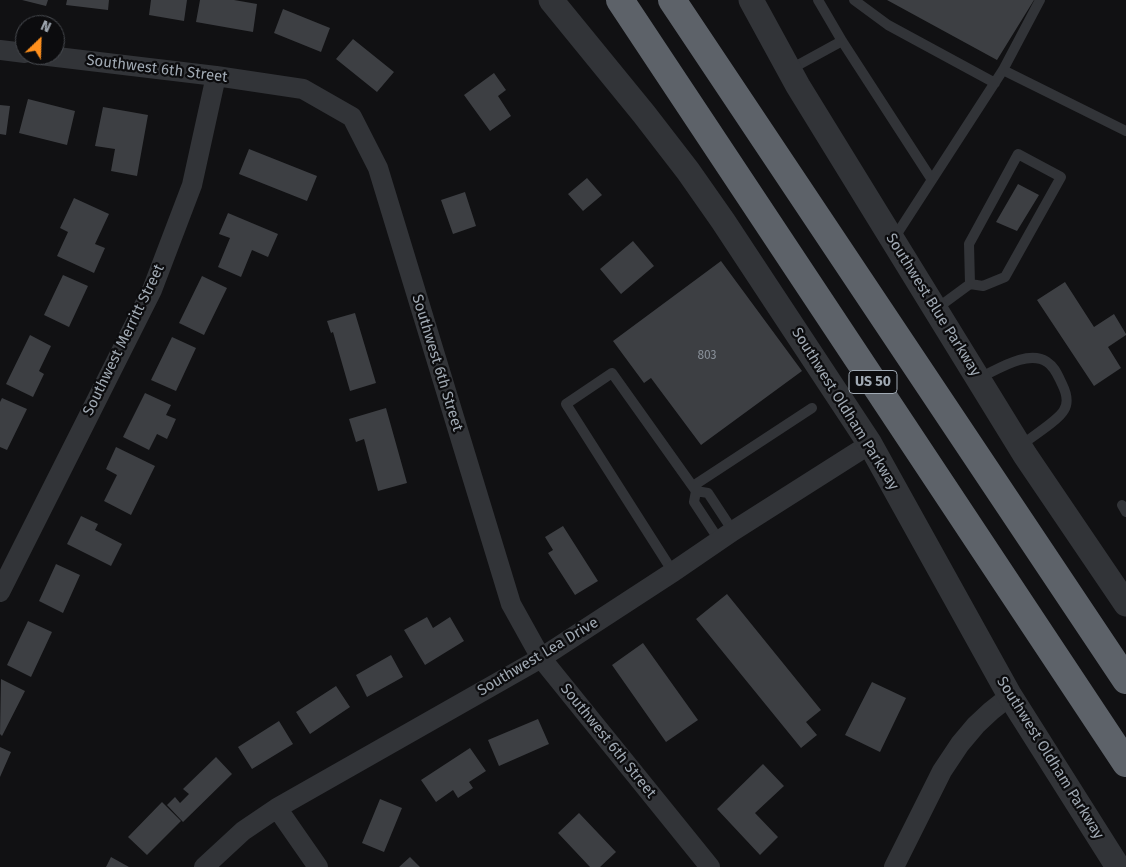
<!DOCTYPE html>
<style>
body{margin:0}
#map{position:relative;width:1126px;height:867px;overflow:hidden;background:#111113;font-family:"Fira Sans",sans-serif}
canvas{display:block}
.north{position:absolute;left:15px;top:15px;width:50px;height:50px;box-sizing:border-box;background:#0c0c0e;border:1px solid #484b50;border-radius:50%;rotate:24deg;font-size:14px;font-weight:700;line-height:20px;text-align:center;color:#a1aab4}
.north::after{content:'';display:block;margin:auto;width:18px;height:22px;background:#ff901d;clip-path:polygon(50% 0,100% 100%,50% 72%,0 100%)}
</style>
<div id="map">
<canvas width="1126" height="867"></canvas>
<div class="north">N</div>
</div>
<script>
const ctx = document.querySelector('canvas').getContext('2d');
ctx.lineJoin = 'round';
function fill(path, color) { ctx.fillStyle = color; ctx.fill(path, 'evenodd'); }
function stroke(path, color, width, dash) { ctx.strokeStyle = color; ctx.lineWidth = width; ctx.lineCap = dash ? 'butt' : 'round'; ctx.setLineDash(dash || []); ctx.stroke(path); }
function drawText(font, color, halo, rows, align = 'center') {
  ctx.font = font + ' "Fira Sans",sans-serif'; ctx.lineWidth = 4.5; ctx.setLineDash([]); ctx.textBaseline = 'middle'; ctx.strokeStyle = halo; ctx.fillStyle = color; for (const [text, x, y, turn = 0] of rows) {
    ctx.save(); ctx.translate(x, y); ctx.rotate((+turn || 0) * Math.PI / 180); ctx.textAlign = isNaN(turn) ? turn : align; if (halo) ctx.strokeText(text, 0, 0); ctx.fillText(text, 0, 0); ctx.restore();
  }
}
const building = new Path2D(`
 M22 0H48L46 6Z
 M67 0H109L108 10 66 5Z
 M151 0H187L184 21 149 15Z
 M200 0H234L257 4 253 32 196 22Z
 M887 0H1034L997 60Z
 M283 9 330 28 321 52 274 33Z
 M353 39 394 72 377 92 336 59Z
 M494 73 506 90 498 96 511 116 490 131 464 95Z
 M28 99 75 111 67 145 19 133Z
 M0 105 10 106 6 135 0 134Z
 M103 107 148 115 137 176 111 171 115 149 95 146Z
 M249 149 317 176 307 201 239 174Z
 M587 178 602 195 583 211 568 194Z
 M1018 184 1039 195 1017 231 996 222Z
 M465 192 476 226 453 234 441 200Z
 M74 198 109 214 95 244 105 248 94 273 57 256 68 232 60 228Z
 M228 213 278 234 268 257 252 250 241 277 218 267 230 238 219 234Z
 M633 241 654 266 621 294 600 269Z
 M721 261 802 371 701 445 651 378 644 383 613 341Z
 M63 275 88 286 69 327 44 315Z
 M202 276 227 288 204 335 179 323Z
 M1065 282 1094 327 1114 314 1126 334V335L1108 347 1121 368 1094 386 1037 300Z
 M355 313 376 383 350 391 333 332 331 333 327 321Z
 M30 335 51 346 39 371 44 374 33 397 6 384Z
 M172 337 196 348 176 391 151 380Z
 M145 393 171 405 166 415 176 419 167 439 157 434 149 450 123 437Z
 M2 398 27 409 7 450 0 447V402Z
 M386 408 407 483 378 491 364 439 356 442 349 419Z
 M116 447 155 466 131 515 104 501 117 475 106 469Z
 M81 516 98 524 95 530 122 544 111 566 67 544Z
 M563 526 598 581 575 595 548 553 553 550 545 537Z
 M56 564 80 575 63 613 39 601Z
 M727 594 821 710 806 722 817 735 801 748 696 619Z
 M427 617 433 628 450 617 464 641 425 665 404 630Z
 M28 621 52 632 31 677 7 665Z
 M643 643 698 720 666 742 612 665Z
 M391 655 403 677 367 697 356 675Z
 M1 679 25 691 2 736 0 734Z
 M872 682 906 698 880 752 845 735Z
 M336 686 350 707 310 734 296 712Z
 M538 719 549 744 499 766 488 740Z
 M279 721 293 744 252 769 238 747Z
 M0 747 11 752 0 777Z
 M470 748 486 771 469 782 473 788 458 798 453 790 436 802 421 780Z
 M216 757 232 774 183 822 167 805 175 797 180 803 189 794 183 789Z
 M763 764 784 786 755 813 778 837 760 855 717 809Z
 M380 799 402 808 384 852 362 843Z
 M162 802 181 821 147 855 128 837Z
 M579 813 616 852 600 867H590L558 833Z
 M111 857 129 867H106Z
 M410 857 420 867H399Z`);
const service = new Path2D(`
 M818 0 842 41 932 180
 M854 0 888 25 995 83
 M789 70 842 41
 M1003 70 1126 131
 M893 240 1003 70 1040 0
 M936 309 970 284 983 286 1005 277 1061 177 1018 154 969 244 970 284
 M979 378C997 370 1028 349 1047 362 1055 367 1058 376 1062 384 1066 392 1069 402 1064 410 1059 420 1030 438 1020 446
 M693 486 812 408
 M696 491 694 502 719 540
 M1122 505 1126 512
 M673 572 566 404 612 373 696 491 708 493 733 531`);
const minor = new Path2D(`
 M0 50 25 53
 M40 55 216 76 303 89 352 117 378 168 511 604 541 658 710 867
 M0 592 152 290 192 185 216 76
 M277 808 318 867
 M204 867 243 831 277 808 541 658 673 572 733 531 870 444
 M894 867 942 771 960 744 976 725 991 711 1010 696`);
const tertiary = new Path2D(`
 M551 0 644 114 688 171 723 221 870 444 1010 696 1118 867
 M751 0 798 86 1025 455 1126 604`);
const motorway = new Path2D(`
 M620 0 1126 763
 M672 0 1126 680`);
const numberNames = [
 ["803",707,356]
];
const shields = [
 [873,382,48]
];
const shieldNames = [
 ["US 50",873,382]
];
const streetNames = [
 ["Southwest 6th Street",157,69,7],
 ["Southwest Blue Parkway",933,305,58],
 ["Southwest Merritt Street",124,340,-64],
 ["Southwest 6th Street",437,363,73],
 ["Southwest Oldham Parkway",845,409,58],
 ["Southwest Lea Drive",538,657,-31],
 ["Southwest 6th Street",608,741,51],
 ["Southwest Oldham Parkway",1050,758,58]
];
fill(building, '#3d3f43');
stroke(service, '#323438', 10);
stroke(minor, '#323438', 20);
stroke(tertiary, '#323438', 25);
stroke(motorway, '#5d6269', 28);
drawText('12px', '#888f98', null, numberNames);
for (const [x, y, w] of shields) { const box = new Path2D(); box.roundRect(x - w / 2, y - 11.5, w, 23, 4); ctx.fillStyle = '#0c0c0e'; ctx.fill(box); stroke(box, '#a1aab4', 1); }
drawText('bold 14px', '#a1aab4', null, shieldNames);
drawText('15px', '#a1aab4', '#0c0c0e', streetNames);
</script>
